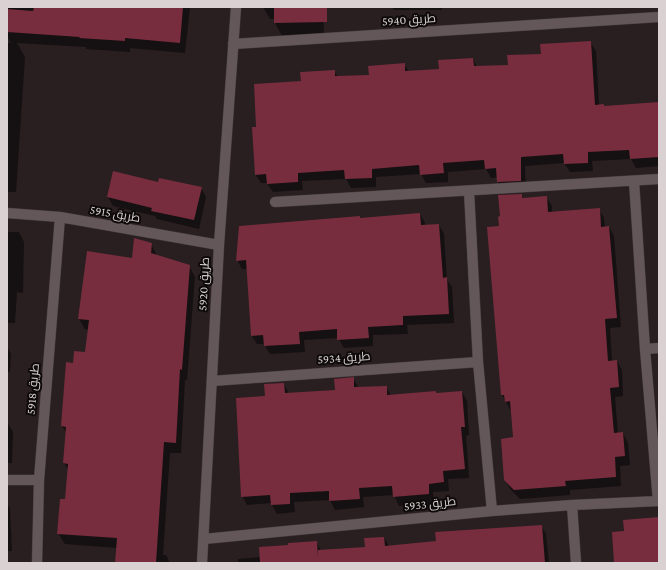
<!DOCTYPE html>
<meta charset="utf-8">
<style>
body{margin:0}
#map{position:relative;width:666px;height:570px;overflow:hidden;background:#291e20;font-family:"Crimson Pro",serif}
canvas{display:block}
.frame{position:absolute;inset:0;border:8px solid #d9d1d2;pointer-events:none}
</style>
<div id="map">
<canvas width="666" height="570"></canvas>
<div class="frame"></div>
</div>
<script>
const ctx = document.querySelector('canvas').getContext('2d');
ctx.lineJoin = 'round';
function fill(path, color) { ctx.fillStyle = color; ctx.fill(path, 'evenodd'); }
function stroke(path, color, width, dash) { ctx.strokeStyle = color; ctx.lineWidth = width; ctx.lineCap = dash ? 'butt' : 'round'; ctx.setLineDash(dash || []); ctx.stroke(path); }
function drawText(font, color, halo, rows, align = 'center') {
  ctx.font = font + ' "Crimson Pro",Cairo,serif'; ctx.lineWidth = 4; ctx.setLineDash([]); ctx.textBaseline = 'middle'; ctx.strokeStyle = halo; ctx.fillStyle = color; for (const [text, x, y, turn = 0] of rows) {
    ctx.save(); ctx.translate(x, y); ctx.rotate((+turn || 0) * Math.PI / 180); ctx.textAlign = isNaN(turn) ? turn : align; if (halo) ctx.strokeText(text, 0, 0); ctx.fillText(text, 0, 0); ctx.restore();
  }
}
const shadow = new Path2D(`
 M7 7H190L185 53 130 48V52L86 49V47L17 43 25 57 16 192H7V43H11L7 36Z
 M263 7H442V10H394L392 7 323 8 324 35 282 36 275 23V19H270Z
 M590 42 596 51 599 105 604 107 659 103V166L636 168 631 159 592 161 593 171 570 172 564 163 525 166 526 189 503 191 498 182V177L491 178 486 169 448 172V182L426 183 421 174 376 177V187L351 188 346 179 302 181 303 190 273 192 267 183H261L256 175 257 128 302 82 334 71 338 77 370 76 404 64 409 72 440 70 473 59 477 67 509 66 542 55Z
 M159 183 201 188 206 197 199 229 157 219 155 216 113 206 108 197Z
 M521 195 523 198 546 197 552 206V213L599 209 604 218 605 228 609 227 614 236 621 327 610 328 612 361H617L622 370 623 396 615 397 618 434 623 433 628 443 630 465 620 466 621 486 570 490V495L520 499 511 490 505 480 514 438 511 411 502 395 500 227Z
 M420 214 425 223V226L439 225 444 234 447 280 452 287 454 323 407 325 408 334 373 335V346L344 348 338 338 304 340 305 352 270 354 264 344H257L252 336 248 269H242L237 260 360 217 361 219Z
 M7 232H19L24 242 23 293 17 292 15 323H7Z
 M151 244 157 256 189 266 195 277 187 380H185L181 453H170L163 555H166L170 563H116L117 548 65 544 58 533 66 500 68 470 64 463 67 434 62 426 67 363 74 364 86 353 89 330 85 329 79 319 133 259Z
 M7 347 11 354 10 372H8L7 387Z
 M353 378 358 387H386L391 395 462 392 467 401 469 435 466 436 469 478 448 479 449 491 433 492 434 503 399 506 394 495 363 497 364 507 335 510 330 500 294 502 295 512 277 514 271 503 247 505 242 496 266 397 284 384 289 394 336 390Z
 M7 422 13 432 12 463H7Z
 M7 503 10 509 12 551H7Z
 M541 526 546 534 549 563H238V559L261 557 316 542 321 551 366 548 384 538 389 546 437 542Z`);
const building = new Path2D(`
 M34 7H183L180 43 125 38V41L79 38 80 37 7 32V9L33 11Z
 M274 7H327V22L274 23Z
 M591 41 595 105 604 104V106L659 102V157L630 159 629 150 588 152V163L564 164 563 154 521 157V181L497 182 496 168 485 169 484 160 443 163 444 173 420 175 419 165 372 169V178L345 179 344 170 298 173V182L267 184 266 174 255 175 252 127H256L254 84 301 81 300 72 335 70V76L369 75 368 66 405 63V71L439 69 438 60 473 58 474 66 508 65 507 55 541 54 540 44Z
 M113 171 158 182 159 178 202 187 194 220 151 211 152 208 107 197Z
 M522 194V198L547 196 548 212 600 208 601 227 609 226 617 318 605 319 608 361 617 360 619 387 610 388 614 433 623 432 625 456 615 457 616 477 565 481 566 486 514 490 504 480 501 439 513 437 510 401 505 402 504 395H501L487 227 499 226 498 217 500 216 498 195Z
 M420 213 421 225 439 224 443 278 447 277 449 314 403 316V325L368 327 369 338 337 340V329L299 332 300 344 264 346 263 335 251 336 246 260 236 261 239 226 360 216V218Z
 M134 238 152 243 151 253 190 265 182 370 180 369 176 443 164 442 156 563H115L117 538 57 534 60 499H65L68 464 63 463 66 427 61 426 66 362 73 363 74 351 85 352 89 320 78 319 87 251 132 258Z
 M354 377V387L387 386V395L436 391V393L462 391 465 427H461L465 469 443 471 444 482 429 484V494L393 497 392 486 359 488 360 499 329 501V491L290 493V504L271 505 270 495 241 497 236 398 265 396 264 384 284 383 285 393 335 390 334 379Z
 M659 517V563H614L612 532 624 531 623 520Z
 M542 525 545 563H260L259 547 288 545V543L317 541 318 557V550L365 547 364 538 384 537 385 546 436 541 435 532Z`);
const minor = new Path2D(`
 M233 44 659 17
 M634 181 645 349 658 501
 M469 191 478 362 492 511
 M275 202 659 179
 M7 213 60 217 219 245
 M645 349 659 348
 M212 381 478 362
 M7 480H39
 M572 505 576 563
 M204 539 492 511 572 505 659 501
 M37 563 39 480 60 217
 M202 563 219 245 236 7`);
const streetNames = [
 ["طريق 5940",409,20,-4],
 ["طريق 5915",115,214,10],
 ["طريق 5920",204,284,-87],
 ["طريق 5934",344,358,-4],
 ["طريق 5918",33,389,-85],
 ["طريق 5933",430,504,-6]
];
fill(shadow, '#0007');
fill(building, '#772d3d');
stroke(minor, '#453c3d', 11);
stroke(minor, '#645759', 10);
drawText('12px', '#d9d1d2', '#0e0a0a', streetNames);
</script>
